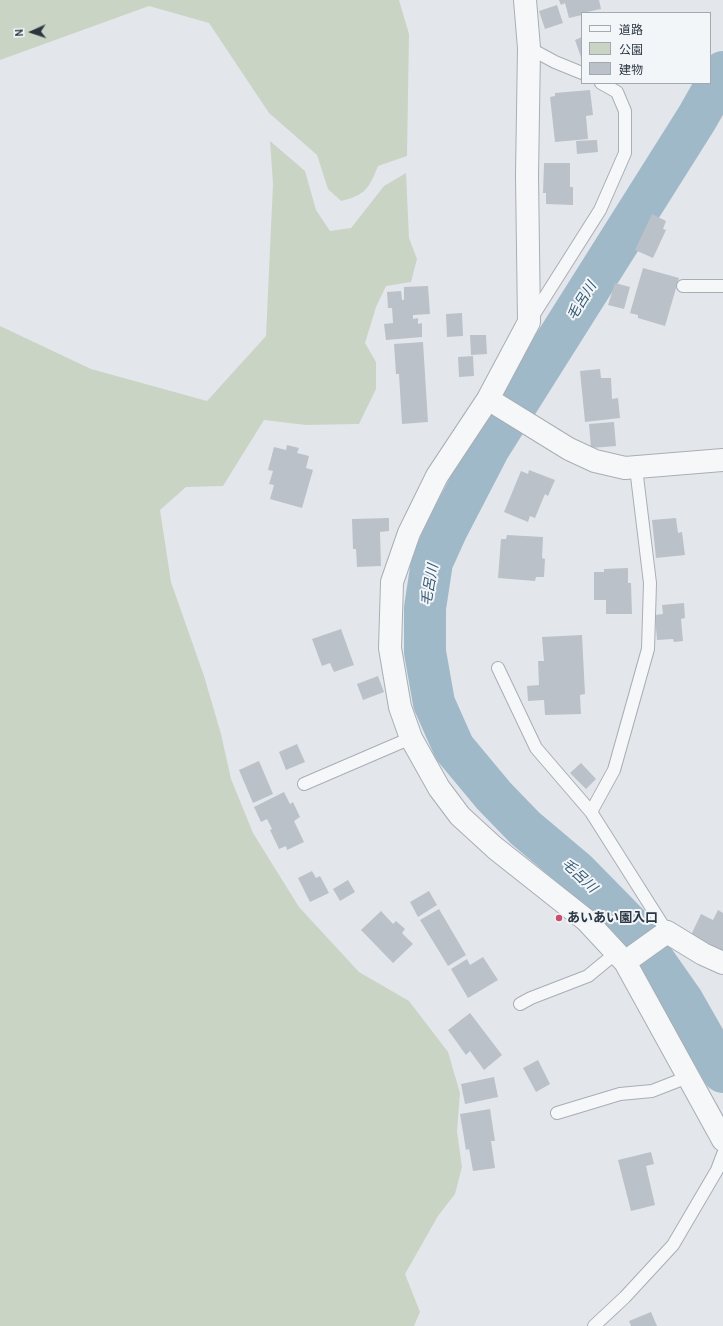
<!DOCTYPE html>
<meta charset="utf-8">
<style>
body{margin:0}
#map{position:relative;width:723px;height:1326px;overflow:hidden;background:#e3e7eb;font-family:Karla,"Noto Sans JP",sans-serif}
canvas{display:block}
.legend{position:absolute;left:581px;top:12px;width:130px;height:72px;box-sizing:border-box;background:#f3f6f8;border:1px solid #a3a9b0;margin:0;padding:5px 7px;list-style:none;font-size:12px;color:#2b3643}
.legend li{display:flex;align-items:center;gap:8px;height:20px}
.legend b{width:20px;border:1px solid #a3a9b0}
.north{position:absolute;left:12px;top:12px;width:40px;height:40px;-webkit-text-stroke:3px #f3f6f8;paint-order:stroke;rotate:267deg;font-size:11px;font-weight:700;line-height:16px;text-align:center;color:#2b3643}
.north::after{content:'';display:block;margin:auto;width:14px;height:18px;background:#2b3643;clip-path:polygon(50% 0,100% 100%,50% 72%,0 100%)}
</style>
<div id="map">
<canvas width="723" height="1326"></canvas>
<ul class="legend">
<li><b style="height:5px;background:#f6f7f9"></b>道路</li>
<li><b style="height:11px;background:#cad4c5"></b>公園</li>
<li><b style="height:11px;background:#bbc1c8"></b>建物</li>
</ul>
<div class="north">N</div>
</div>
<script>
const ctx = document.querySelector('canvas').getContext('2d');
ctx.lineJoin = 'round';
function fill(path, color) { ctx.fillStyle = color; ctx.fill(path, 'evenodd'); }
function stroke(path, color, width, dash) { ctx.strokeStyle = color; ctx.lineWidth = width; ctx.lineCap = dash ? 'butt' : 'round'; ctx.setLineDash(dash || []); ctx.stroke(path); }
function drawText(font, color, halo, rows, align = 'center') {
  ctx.font = font + ' Karla,"Noto Sans JP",sans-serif'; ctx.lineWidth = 4; ctx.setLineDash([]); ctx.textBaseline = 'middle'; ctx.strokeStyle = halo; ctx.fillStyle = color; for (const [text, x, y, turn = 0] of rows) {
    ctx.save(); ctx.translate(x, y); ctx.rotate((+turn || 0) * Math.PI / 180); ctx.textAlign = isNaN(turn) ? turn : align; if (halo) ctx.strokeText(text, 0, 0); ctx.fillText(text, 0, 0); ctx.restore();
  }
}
const green = new Path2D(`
 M0 0H399L409 34 407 156 378 166C369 188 366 195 341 201L328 189 317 155 269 113 209 23 149 6 0 60Z
 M270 141 305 171 316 210 330 231 351 228 384 186 406 173 409 238 417 259 411 282 386 286 376 307 365 343 376 362V389L359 424 306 425 264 420 223 486 186 487 160 510 171 582 204 676 221 734 231 779 253 833 299 907 359 972 409 1001 448 1052 460 1093 457 1131 462 1167 455 1194 438 1216 405 1274 420 1312 414 1326H0V326L91 369 207 401 266 336 273 184Z`);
const river = new Path2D(`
 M723 72 697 118 489 448 447 529 432 562 425 608V652L434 703 454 748 494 796 525 828 576 871 630 926 682 1000 723 1072`);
const building = new Path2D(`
 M559 0H599L601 9 582 13V15L569 18 565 3 561 5Z
 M557 5 563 23 545 29 539 11Z
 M582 37V60L575 40Z
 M590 90 593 115 586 116 588 139 555 142 550 97 555 96V93Z
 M597 140 598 152 577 154 576 141Z
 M544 163H570V187H573V205L546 204V193H543Z
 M652 214 666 221 663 229 666 230 653 258 635 250Z
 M643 268 679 278 665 326 638 318V315L630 313Z
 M615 283 630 287 624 309 608 305Z
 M428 286 430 314 413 315V319L418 318V324L422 323V337L386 340 384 324 393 323 392 308H388L387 292 401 291 402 300H404V287Z
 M462 313 463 336 447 337 446 314Z
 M470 335H486L487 354 471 355Z
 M423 342 428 422 402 424 399 374H396L394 344Z
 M473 356 474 376 459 377 458 357Z
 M600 369 601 378H611L612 399 618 398 620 418 585 422 580 371Z
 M614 422 616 446 591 448 589 424Z
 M287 445 299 448 297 453 309 456 306 468 313 470 302 508 270 499 274 485 269 484 273 471 268 470 274 447 286 450Z
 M529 470 555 480 548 496 545 494 535 518 530 516 528 522 504 512 521 471 528 474Z
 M389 518V531L380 532 381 566 357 567 356 549H353L352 519Z
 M676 518 678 533 682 532 685 555 656 558 652 520Z
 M507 535 543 537 542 558 545 559 544 577H536L535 581 498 578 501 539H506Z
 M628 568V583H631L632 614H606V600H594V572H604V569Z
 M684 603 685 618 681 619 683 641 674 642 673 639 657 640 655 615 663 614 662 605Z
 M341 629 354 665 334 672 330 663 322 666 312 639Z
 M582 635 585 694 580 695 581 714 545 715 544 700 528 701 527 686 539 685 538 661H544L542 637Z
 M378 676 384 692 363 700 357 684Z
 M297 744 305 762 286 770 279 752Z
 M259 761 273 794 253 803 239 770Z
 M581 763 596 779 586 789 570 773Z
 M284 792 290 804 293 802 300 817 294 821 304 842 287 850 286 846 279 849 270 830 272 829 267 819 261 822 254 807Z
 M312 871 316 878 320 876 329 893 310 902 298 878Z
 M348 880 355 892 340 901 333 889Z
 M429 891 437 905 418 917 410 902Z
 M439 909 466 955 448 966 420 920Z
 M718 910 723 913V951L691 935 701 914 713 920Z
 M381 911 393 924 396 921 405 929 402 933 413 944 393 963 361 930Z
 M483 957 498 980 468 998 451 969 467 959 470 965Z
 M470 1013 502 1055 484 1070 470 1051 466 1055 448 1030Z
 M538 1060 550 1084 536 1092 523 1068Z
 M494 1077 498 1097 465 1104 461 1084Z
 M490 1109 495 1141H491L495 1168 473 1171 469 1149 466 1150 460 1114Z
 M651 1152 654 1164 646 1166 655 1205 631 1211 618 1160Z
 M651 1312 657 1326H631L629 1321Z`);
const service = new Path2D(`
 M529 48 555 62 582 73
 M683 286H723
 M531 319 600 210 625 153V111L617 92 601 83
 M498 668 536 748 591 812 667 932
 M304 784 411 738
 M591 812 614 770 648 649 650 583 636 468
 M520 1004 531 998 588 976 616 953
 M557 1113 620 1094 652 1091 688 1077
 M594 1326 625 1297 673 1245 717 1170 723 1154`);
const minor = new Path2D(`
 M525 0 529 48 527 176 529 322 488 399 437 476 409 533 392 582 390 648 400 707 411 738 439 788 460 816 495 848 586 920 625 962 723 1140
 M488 399 569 449 595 461 625 468 723 460
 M625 962 667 932 703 954 723 963`);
const markers = [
 [559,918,4,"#cb4d6e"]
];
const poiNames = [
 ["あいあい園入口",567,918]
];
const waterNames = [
 ["毛呂川",582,301,-58],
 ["毛呂川",430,585,-80],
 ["毛呂川",579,876,43]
];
fill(green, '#cad4c5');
stroke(river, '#a0b9c9', 42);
fill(building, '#bbc1c8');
stroke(service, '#a8aeb5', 14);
stroke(minor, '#a8aeb5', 24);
stroke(service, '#f6f7f9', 12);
stroke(minor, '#f6f7f9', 22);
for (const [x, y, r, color] of markers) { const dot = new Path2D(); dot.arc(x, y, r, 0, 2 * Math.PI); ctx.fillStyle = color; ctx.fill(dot); stroke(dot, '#f3f6f8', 1.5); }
drawText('bold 13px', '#2b3643', '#f3f6f8', poiNames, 'left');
drawText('italic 14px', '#365a76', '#f3f6f8', waterNames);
</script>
